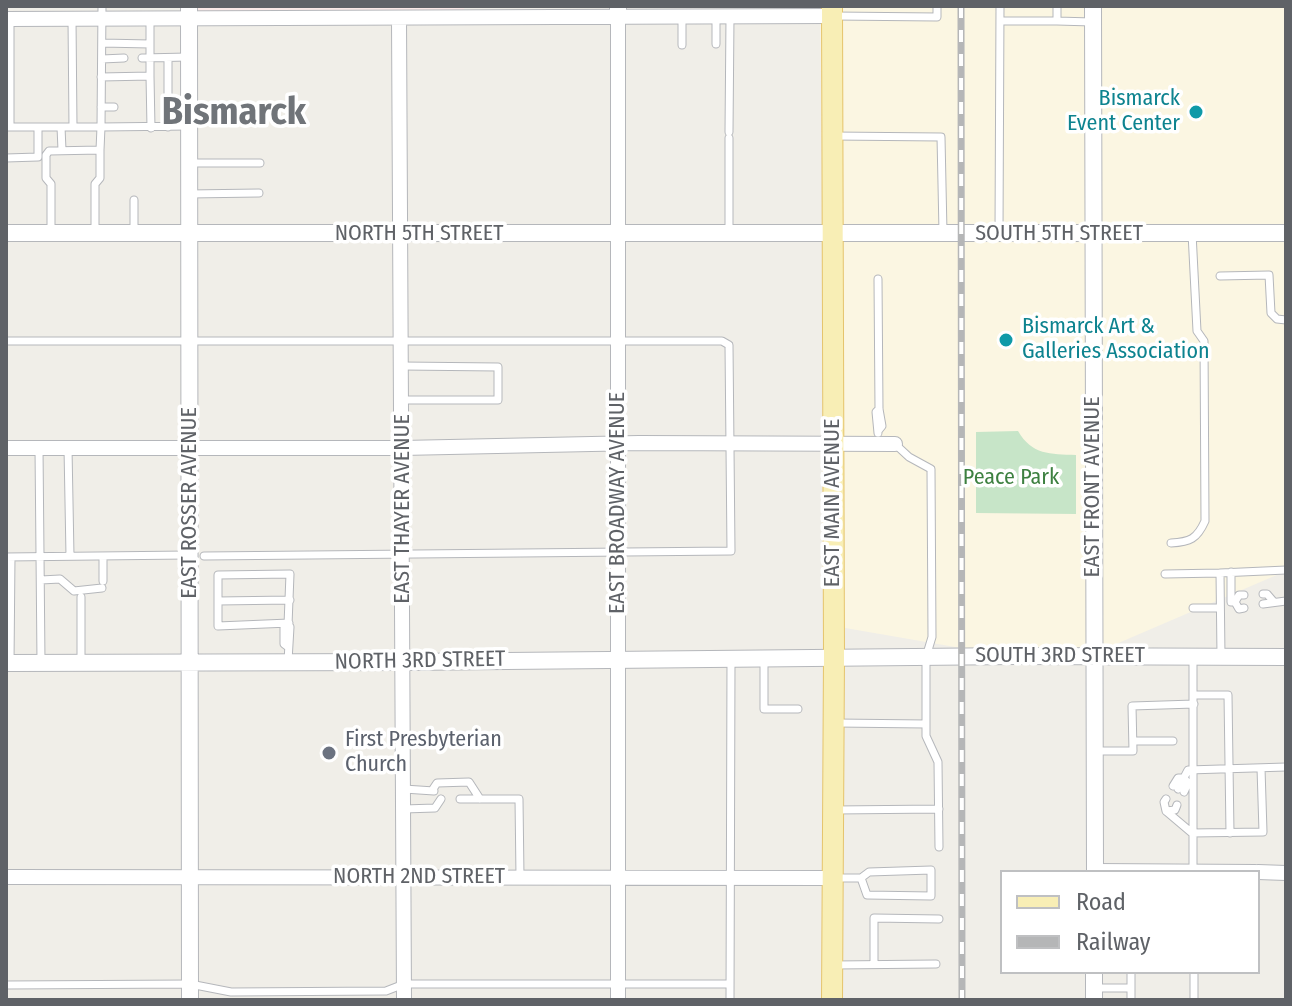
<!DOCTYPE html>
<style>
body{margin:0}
#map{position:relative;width:1292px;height:1006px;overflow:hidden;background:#f0eee8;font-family:"Fira Sans Condensed",sans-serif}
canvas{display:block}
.frame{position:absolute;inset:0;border:8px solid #5f6267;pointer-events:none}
.legend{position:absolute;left:1000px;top:870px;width:260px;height:104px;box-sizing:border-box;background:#fff;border:2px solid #bfc0c2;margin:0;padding:10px 14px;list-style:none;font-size:24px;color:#5f6267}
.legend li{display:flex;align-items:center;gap:16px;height:40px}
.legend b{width:40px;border:2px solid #bfc0c2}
</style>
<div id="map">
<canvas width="1292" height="1006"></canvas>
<div class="frame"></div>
<ul class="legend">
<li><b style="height:10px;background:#f8eeb5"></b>Road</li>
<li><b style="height:10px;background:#b5b6b7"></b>Railway</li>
</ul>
</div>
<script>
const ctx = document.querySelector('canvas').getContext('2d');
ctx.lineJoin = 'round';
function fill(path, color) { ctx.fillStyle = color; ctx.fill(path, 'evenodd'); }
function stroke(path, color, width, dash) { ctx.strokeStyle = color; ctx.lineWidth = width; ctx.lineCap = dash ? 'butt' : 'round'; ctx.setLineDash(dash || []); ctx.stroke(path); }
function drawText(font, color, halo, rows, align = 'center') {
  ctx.font = font + ' "Fira Sans Condensed",sans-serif'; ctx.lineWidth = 7; ctx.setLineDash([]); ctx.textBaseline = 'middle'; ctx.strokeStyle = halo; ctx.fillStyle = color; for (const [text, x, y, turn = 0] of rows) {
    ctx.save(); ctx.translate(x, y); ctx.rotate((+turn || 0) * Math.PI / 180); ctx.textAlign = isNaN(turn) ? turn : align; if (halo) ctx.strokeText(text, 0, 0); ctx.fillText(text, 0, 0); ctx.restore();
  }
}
const commercial = new Path2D(`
 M820 6H1286V571L1065 666 828 625Z`);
const medical = new Path2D(`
 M189 6H464V18L189 19Z`);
const green = new Path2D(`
 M1018 431C1032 455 1050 454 1076 455V514L976 513V432Z`);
const service = new Path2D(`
 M102 6 101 127 189 126
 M1057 6V21L1092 22
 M834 16 937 17V6
 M682 17V45
 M716 17V44
 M10 19V127
 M72 19 73 127
 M1000 21H1057
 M102 43 150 44
 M142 58 188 57
 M102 59 124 58
 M150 76 151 128
 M101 77 150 76V19
 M101 107H114
 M6 127H101L100 150
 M61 127 62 150
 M168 127V58
 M729 132 730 17
 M833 136 941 137 943 232
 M6 158 38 157V127
 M190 163H260
 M189 194 259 193
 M134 231V200
 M729 231V138
 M999 232 1000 6
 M51 233V184L46 178V155L49 151 100 150V178L95 184V231
 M1220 276 1269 275 1271 313 1277 319 1286 320
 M6 341H722L729 345 731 551 204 556
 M402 400H498V367L402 366
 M878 431 882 426 879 409 878 279
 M878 433 876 412 879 409
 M895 444 909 457 931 469 932 637 926 657V736L938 762 939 847
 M39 448 41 662
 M68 448 70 556
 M1171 543C1190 542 1197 539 1205 521L1204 341 1197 331 1192 233
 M6 557 188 555
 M103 557V581
 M1231 572V602H1235L1239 609 1244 608
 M1220 573 1286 570
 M1165 574 1220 573 1221 656
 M41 580 60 579 74 591 102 588
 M1263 594H1267L1273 601
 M81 597V662
 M218 601V575L290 574 288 625
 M1235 602 1239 595H1244
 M1263 604 1286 601
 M1193 608H1220
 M289 623 218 626V601L290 600
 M288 661 290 627 286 626 284 628V644L288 647
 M764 661V709H798
 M10 663 11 557
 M1194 695H1228L1230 833
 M836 723 926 724
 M1133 741H1173
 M1094 751H1133L1132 706 1194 704
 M1173 786 1178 778H1184
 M404 789 434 791
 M433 789 437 783 469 782 480 799
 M1178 789 1188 770 1286 767
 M1184 792 1188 783 1184 778
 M460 799H519L520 877
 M1166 799 1164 802 1166 811 1192 833 1263 832 1261 768
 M404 809 435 808 441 799
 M835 810 939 809
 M1166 811 1175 810 1177 805
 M1193 872V658
 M835 878H861L869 872 931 870V896L867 895 861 878
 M874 964V918L939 919
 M835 965 936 964
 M6 985 190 984 231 992 386 991 404 984H730
 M1094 988H1131
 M730 1000 731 659
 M1131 1000V972
 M1194 1000V972`);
const minor = new Path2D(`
 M618 17V1000
 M6 19 831 16
 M399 19 404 1000
 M6 448H402L639 443 895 444
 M1095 871 1255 872
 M1258 872 1286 873
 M6 877 832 878`);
const tertiary = new Path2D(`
 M189 6 190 1000
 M618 6V17
 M1093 6 1095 872
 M6 233H1286
 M6 663 404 662 1016 656 1286 657
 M1094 1000V972`);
const primary = new Path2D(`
 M832 6 834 657 832 1000`);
const rail = new Path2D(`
 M961 6 962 1000`);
const markers = [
 [1196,112,8,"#0f9aa8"],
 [1006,340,8,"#0f9aa8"],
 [329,753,8,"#6b7280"]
];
const cultureNames = [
 ["Bismarck",1180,99],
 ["Event Center",1180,124],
 ["Bismarck Art &",1022,327,"left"],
 ["Galleries Association",1022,352,"left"]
];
const streetNames = [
 ["NORTH 5TH STREET",419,234],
 ["SOUTH 5TH STREET",1059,234],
 ["EAST FRONT AVENUE",1093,487,-90],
 ["EAST ROSSER AVENUE",190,503,-90],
 ["EAST BROADWAY AVENUE",618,503,-90],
 ["EAST MAIN AVENUE",833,503,-90],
 ["EAST THAYER AVENUE",403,509,-90],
 ["SOUTH 3RD STREET",1060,656],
 ["NORTH 3RD STREET",420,661,-1],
 ["NORTH 2ND STREET",419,877]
];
const parkNames = [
 ["Peace Park",1011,478]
];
const worshipNames = [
 ["First Presbyterian",345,740],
 ["Church",345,765]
];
const townNames = [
 ["Bismarck",234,113]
];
fill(commercial, '#fbf6e2');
fill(medical, '#fae9e7');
fill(green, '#c7e5c8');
stroke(service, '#b5b7bb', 9);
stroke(minor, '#b5b7bb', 16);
stroke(tertiary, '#b5b7bb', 18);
stroke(primary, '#e5c46c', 22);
stroke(service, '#fff', 7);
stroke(minor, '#fff', 14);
stroke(tertiary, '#fff', 16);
stroke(primary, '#f8eeb5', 20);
stroke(rail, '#b5b6b7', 7);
stroke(rail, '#fff', 4, [12]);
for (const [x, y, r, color] of markers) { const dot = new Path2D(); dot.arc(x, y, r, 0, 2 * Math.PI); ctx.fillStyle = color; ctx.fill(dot); stroke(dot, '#fff', 3); }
drawText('22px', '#0d838f', '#fff', cultureNames, 'right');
drawText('22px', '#5f6267', '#fff', streetNames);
drawText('22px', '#3d8040', '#fff', parkNames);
drawText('22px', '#5b616d', '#fff', worshipNames, 'left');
drawText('bold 38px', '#707479', '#fff', townNames);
</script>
